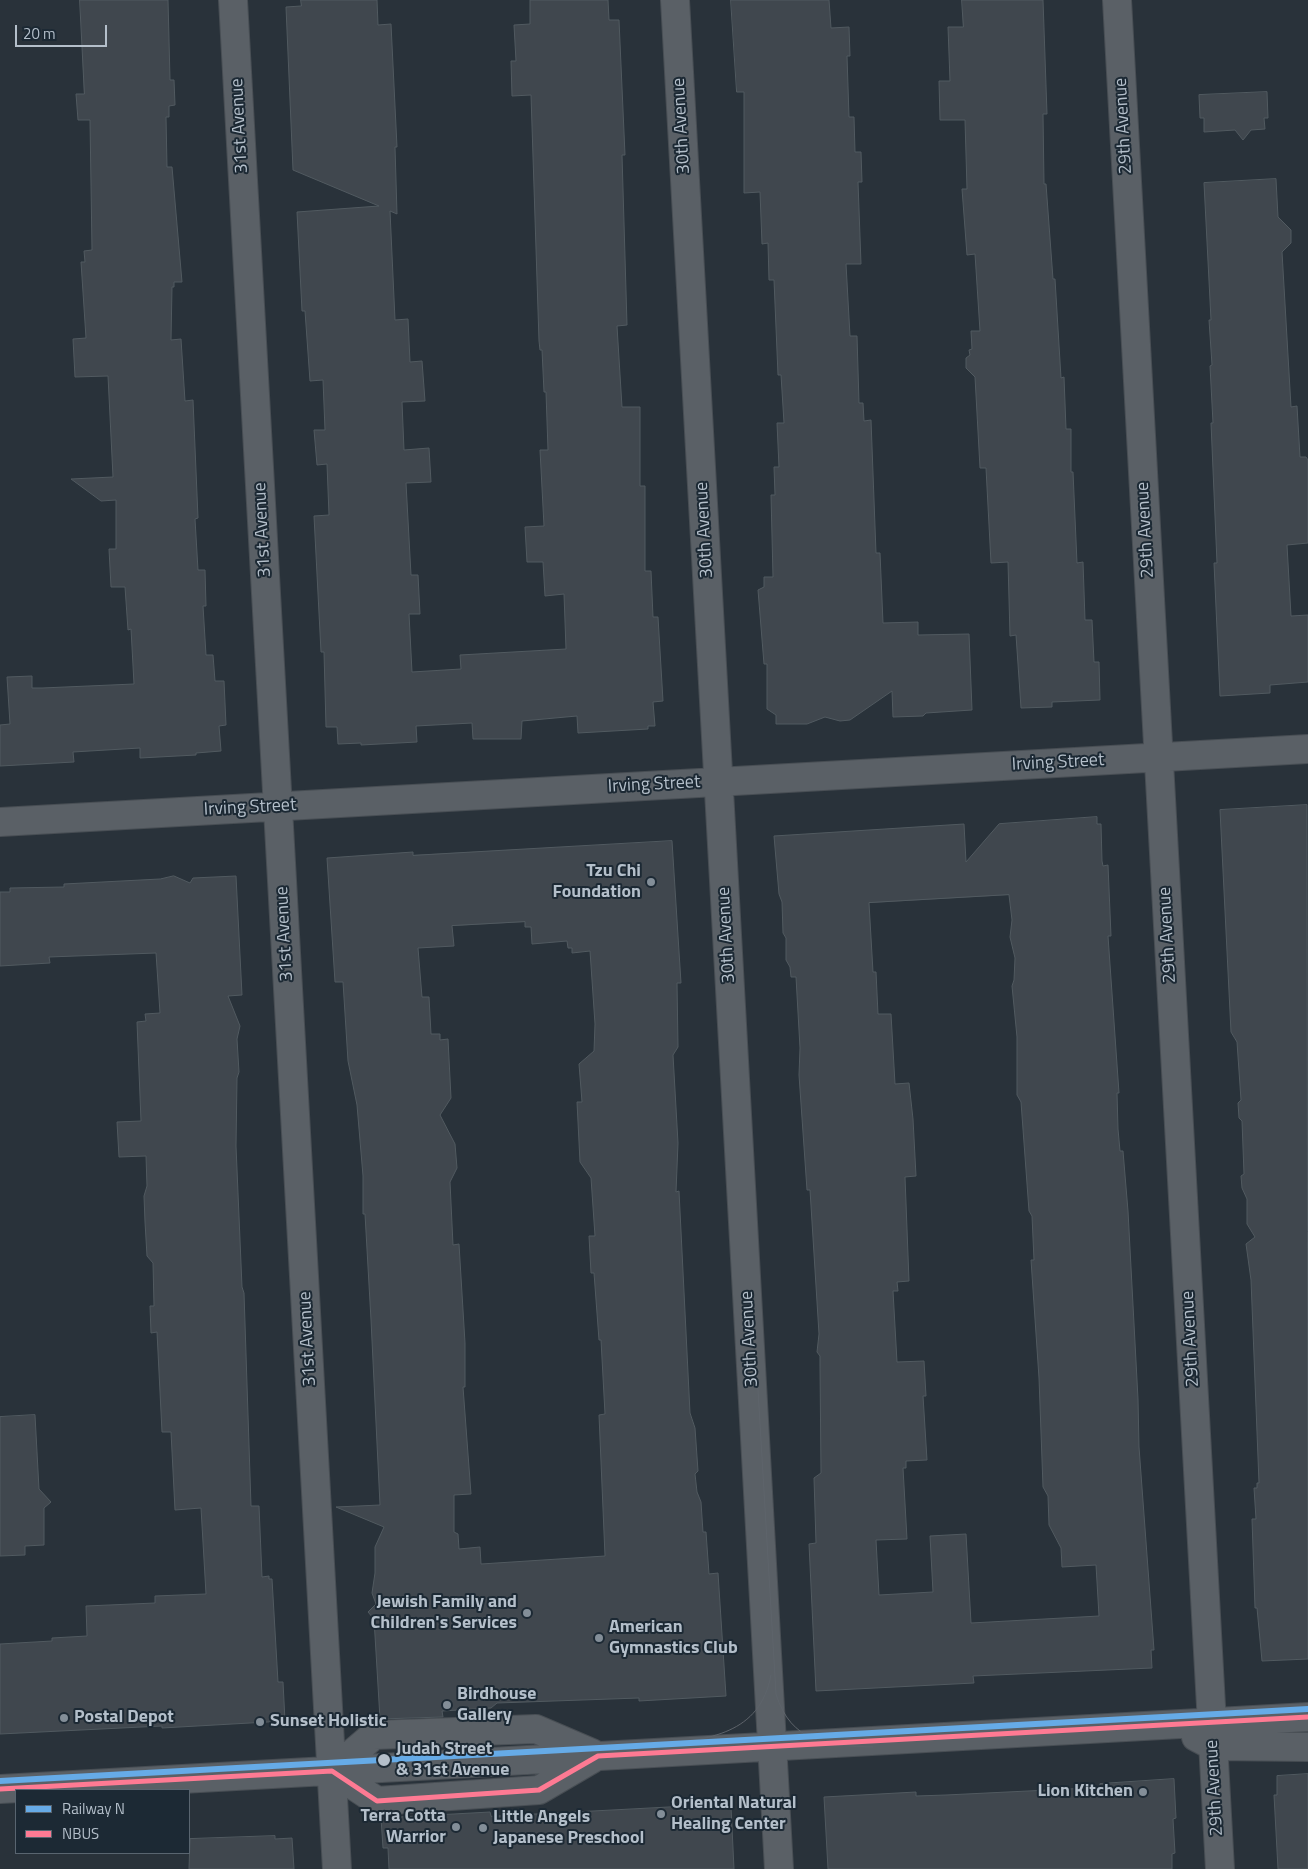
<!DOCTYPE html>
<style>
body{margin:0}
#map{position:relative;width:1308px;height:1869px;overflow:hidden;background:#29323a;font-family:"Titillium Web",sans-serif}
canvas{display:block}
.legend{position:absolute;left:15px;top:1789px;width:175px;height:65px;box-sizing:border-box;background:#1c2934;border:1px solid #596570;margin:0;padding:6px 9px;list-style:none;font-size:15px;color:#b4bfca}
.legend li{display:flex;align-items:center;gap:10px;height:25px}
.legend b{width:25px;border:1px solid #596570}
.scale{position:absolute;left:15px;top:25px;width:92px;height:22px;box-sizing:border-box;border:2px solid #b4bfca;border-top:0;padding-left:6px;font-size:15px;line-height:18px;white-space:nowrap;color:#b4bfca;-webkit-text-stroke:4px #1c2934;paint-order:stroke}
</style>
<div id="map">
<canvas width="1308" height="1869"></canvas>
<ul class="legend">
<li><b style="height:6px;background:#66abe7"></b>Railway N</li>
<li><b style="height:6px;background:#fe7a93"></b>NBUS</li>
</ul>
<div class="scale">20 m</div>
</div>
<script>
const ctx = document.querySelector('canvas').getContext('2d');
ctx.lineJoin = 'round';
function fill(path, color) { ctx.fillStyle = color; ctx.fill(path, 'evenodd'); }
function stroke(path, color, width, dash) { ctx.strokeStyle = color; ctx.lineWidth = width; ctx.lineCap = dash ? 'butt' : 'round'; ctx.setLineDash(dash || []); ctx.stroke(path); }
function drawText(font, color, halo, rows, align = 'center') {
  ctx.font = font + ' "Titillium Web",sans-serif'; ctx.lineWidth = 4; ctx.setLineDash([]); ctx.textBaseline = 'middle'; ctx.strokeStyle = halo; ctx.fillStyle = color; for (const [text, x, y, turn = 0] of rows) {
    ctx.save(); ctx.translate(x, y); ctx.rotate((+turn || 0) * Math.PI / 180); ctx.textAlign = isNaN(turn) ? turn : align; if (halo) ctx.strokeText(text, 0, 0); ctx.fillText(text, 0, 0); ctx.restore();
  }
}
const building = new Path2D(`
 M80 0H168L170 80H174L175 105 169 106V117H166L167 167H172L182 282H174V287H172L171 340 181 339 185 401 193 400 198 518 195 519 198 570H205L206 606H203L206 655H213L215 681H224L226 725 219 726 221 751 196 753V755L140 758V748L73 752 74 762 0 766V725L10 724 7 677 32 676V688H42L134 684 131 629 128 630 125 587H111L109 549H116V500L101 501 71 479 113 477 108 376 75 377 73 339 86 338 81 262H85L84 251 92 250 90 120H78L76 94H84Z
 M301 0H377L378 25 391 24 397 147H395L397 214 390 211 395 320 408 319 410 362 422 361 425 401 402 402 404 450 429 448 431 482 406 483 411 575H418L420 614H409L412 672 461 669 460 655 566 649 564 594 545 596 543 562H527L525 527 544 526 540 450H548L546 392H544L542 350H540L539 341 531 95 512 96 511 61H516L514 25 530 24V0H608L609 20H619L625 155H622L627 325 617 326 622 407H640V486H645V571H651L653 617H658L663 701 653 702 655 726H648V729L578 733 577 716 522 721 521 739H473L472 723 416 726 417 742 361 745V743L338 744 337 727H326L324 652H321L314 516 329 515 327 464 317 465 314 430H325L323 380 310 381 305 311H302L297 212 379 206 293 170 286 7 301 6Z
 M731 0H829L831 28 849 27 850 56H847L849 117H854L855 152H861L862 182H858L861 264H846L850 336H857L859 403H863L864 421 871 420 876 553H880L883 623 918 622V635L969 634 972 710 926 713 923 716 893 717 892 691 850 720 840 721 825 717 807 724H776V715L767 709V664H764L758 590 764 587V577H773L771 495H775L774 467H779L777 423H784L781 375H778L774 280H769L768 243 762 244 760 192 744 193V92H737Z
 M962 0H1043L1047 114H1043L1044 184H1046L1053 279H1055L1061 378 1064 377 1066 429H1071V472H1073L1077 563 1083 562 1085 620H1092L1094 662H1099L1100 700 1052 702V707L1021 708 1016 635 1010 636 1008 562 991 563 986 468H980L975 377 966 368V358L970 355 969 350 972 349 971 331H980L975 254 967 255 962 189H967L965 120H940L939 81H950L948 27H963Z
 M1267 92 1268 118H1264L1265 129 1251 130 1243 140 1235 130 1204 132V118H1200L1199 95Z
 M1276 179 1278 217 1291 230V243L1282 252 1291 407 1297 406 1300 457H1306L1308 460V543L1287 545 1291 616 1308 615V682L1270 685V693L1220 696 1214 563H1217L1211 423H1213L1210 366 1212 365 1209 320H1211L1204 183Z
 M1307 805 1308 1659 1262 1661 1257 1608H1255L1252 1519H1256L1254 1488H1257V1483H1259L1251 1280 1246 1244 1255 1237 1247 1224V1199L1242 1188 1241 1176 1244 1174 1242 1121 1239 1118 1238 1103 1241 1100 1237 1042 1231 1032 1220 810Z
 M1097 817V824H1101L1102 861 1103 866 1108 865 1111 936H1108L1119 1093H1117L1118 1129 1120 1151H1123L1128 1211 1138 1399 1139 1447 1154 1650H1151L1152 1668 973 1676 974 1683 816 1691 809 1544 816 1543 814 1478 821 1473 820 1366V1356L817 1352 819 1334 810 1190H807L799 1075 800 1048 796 977H791L790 967 786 960V938L783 933 782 902 779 894 774 836 964 824 966 862 999 824ZM1009 895 1012 920 1010 937 1015 958 1014 980 1012 986 1017 1037V1095L1021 1102 1029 1211 1032 1216 1034 1260H1031L1039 1378 1043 1487 1048 1496 1049 1525 1061 1548 1062 1567 1096 1565 1099 1616 971 1623 966 1534 930 1536 933 1592 879 1595 876 1540 907 1539 903 1468H906V1461L927 1460 923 1396H926L924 1361 897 1362 893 1291H898L897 1282 909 1281 905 1177 916 1176 913 1119 909 1083 895 1084 891 1014H878L876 972H873L869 903Z
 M672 841 681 983H677L678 1047 673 1055 678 1143 676 1192 679 1191 690 1413 695 1428 698 1471 695 1474 697 1492 701 1502 703 1532H706L709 1574 718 1573 726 1696 639 1701V1698L497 1703 491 1708 442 1711 443 1717 380 1719 374 1619 368 1612 376 1604 372 1593 375 1573V1547L384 1527 336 1507 380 1505 371 1320 365 1214H363V1176L357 1105 348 1061 343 982H335L327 858 413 852V855ZM525 922V927H531L532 944 567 941 568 948H572V953L590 951 595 1024 594 1051 579 1064 582 1102H577L580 1162 591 1178 595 1236H589L591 1273H594L599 1340H601L605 1414 599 1415 605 1556 481 1564 480 1547 459 1549 458 1534 454 1532V1495L471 1494 463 1387H465V1343L459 1244 453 1245 450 1182 457 1168 455 1144 440 1115 451 1098 448 1039 440 1040V1034H431L429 997H422L418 948 454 946 452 926Z
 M174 876 190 883 193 878 236 876 242 995 228 996 240 1026 237 1039 239 1072 237 1078 236 1146 242 1287 244 1293 251 1506H259L262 1577 269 1576V1579H272L278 1682H283L285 1721 162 1728V1726L0 1734V1644L52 1641V1638L87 1636 86 1606 155 1603V1596L206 1594 201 1508 175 1510 171 1432H162L157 1332 151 1333 150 1306H154L153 1263 147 1256 145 1222 144 1196 147 1186 146 1156 119 1157 117 1122 141 1121 137 1022 146 1021 145 1014 160 1013 156 953 49 957 50 963 0 966V892H10V888L64 887V884L160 879Z
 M35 1415 39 1489 51 1502 44 1508V1545L25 1546V1555L0 1556V1417Z
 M1308 1774V1869H1278L1274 1795H1277V1776Z
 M1174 1779 1176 1818 1173 1819 1175 1853 1172 1854V1869H828L824 1797 916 1792V1796L946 1795 1089 1788 1100 1786V1784Z
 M676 1807 677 1810 731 1807 734 1869H389L388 1848H383L381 1818 490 1812 491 1816Z
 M275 1836V1839L292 1838 294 1869H189L190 1839Z`);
const minor = new Path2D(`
 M233 0 337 1869
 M675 0 779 1869
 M1117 0 1220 1869
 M0 822 1308 749
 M1196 1737 1213 1746 1308 1747
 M332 1771 377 1801 539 1790 592 1759
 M332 1771 374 1735 536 1729 592 1753
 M0 1789 1308 1717`);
const tram = new Path2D(`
 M756 1356 776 1694C791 1743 828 1746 873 1747
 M658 1745C708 1739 760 1735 771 1675`);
const bus1 = new Path2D(`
 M0 1789 332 1771 377 1801 539 1790 598 1756 1308 1717`);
const rail1 = new Path2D(`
 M0 1781 1308 1709`);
const markers = [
 [651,882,5,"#838e98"],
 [527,1613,5,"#838e98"],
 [599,1638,5,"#838e98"],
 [447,1705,5,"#838e98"],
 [64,1718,5,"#838e98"],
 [260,1722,5,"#838e98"],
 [384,1760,7,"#b4bfca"],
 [1143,1792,5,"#838e98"],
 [661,1814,5,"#838e98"],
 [456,1827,5,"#838e98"],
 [483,1828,5,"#838e98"]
];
const streetNames = [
 ["31st Avenue",240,126,-93],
 ["30th Avenue",682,126,-93],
 ["29th Avenue",1124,126,-93],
 ["31st Avenue",263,530,-93],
 ["30th Avenue",705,530,-93],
 ["29th Avenue",1146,530,-93],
 ["Irving Street",1058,763,-3],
 ["Irving Street",654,785,-3],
 ["Irving Street",250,808,-3],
 ["31st Avenue",285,934,-93],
 ["30th Avenue",727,935,-93],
 ["29th Avenue",1168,935,-93],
 ["31st Avenue",308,1339,-93],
 ["30th Avenue",750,1339,-93],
 ["29th Avenue",1191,1339,-93],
 ["29th Avenue",1215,1788,-93]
];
const poiNames = [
 ["Tzu Chi",641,872,"right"],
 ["Foundation",641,893,"right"],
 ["Jewish Family and",517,1603,"right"],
 ["Children's Services",517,1624,"right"],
 ["American",609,1628],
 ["Gymnastics Club",609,1649],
 ["Birdhouse",457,1695],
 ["Gallery",457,1716],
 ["Postal Depot",74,1718],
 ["Sunset Holistic",270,1722],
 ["Lion Kitchen",1133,1792,"right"],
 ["Oriental Natural",671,1804],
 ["Healing Center",671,1825],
 ["Terra Cotta",446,1817,"right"],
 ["Warrior",446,1838,"right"],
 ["Little Angels",493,1818],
 ["Japanese Preschool",493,1839]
];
const stopNames = [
 ["Judah Street",396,1750],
 ["& 31st Avenue",396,1771]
];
fill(building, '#40474e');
stroke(building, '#515a60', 1);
stroke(minor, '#484e54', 30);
stroke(minor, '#5a6066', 28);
stroke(tram, '#5e646b', 1);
stroke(bus1, '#fe7a93', 5);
stroke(rail1, '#66abe7', 6);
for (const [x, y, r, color] of markers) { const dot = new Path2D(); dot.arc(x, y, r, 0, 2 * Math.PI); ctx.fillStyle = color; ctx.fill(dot); stroke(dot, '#1c2934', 2); }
drawText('18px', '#b4bfca', '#1c2934', streetNames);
drawText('bold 18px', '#b4bfca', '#1c2934', poiNames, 'left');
drawText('bold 18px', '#b4bfca', '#1c2934', stopNames, 'left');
</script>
